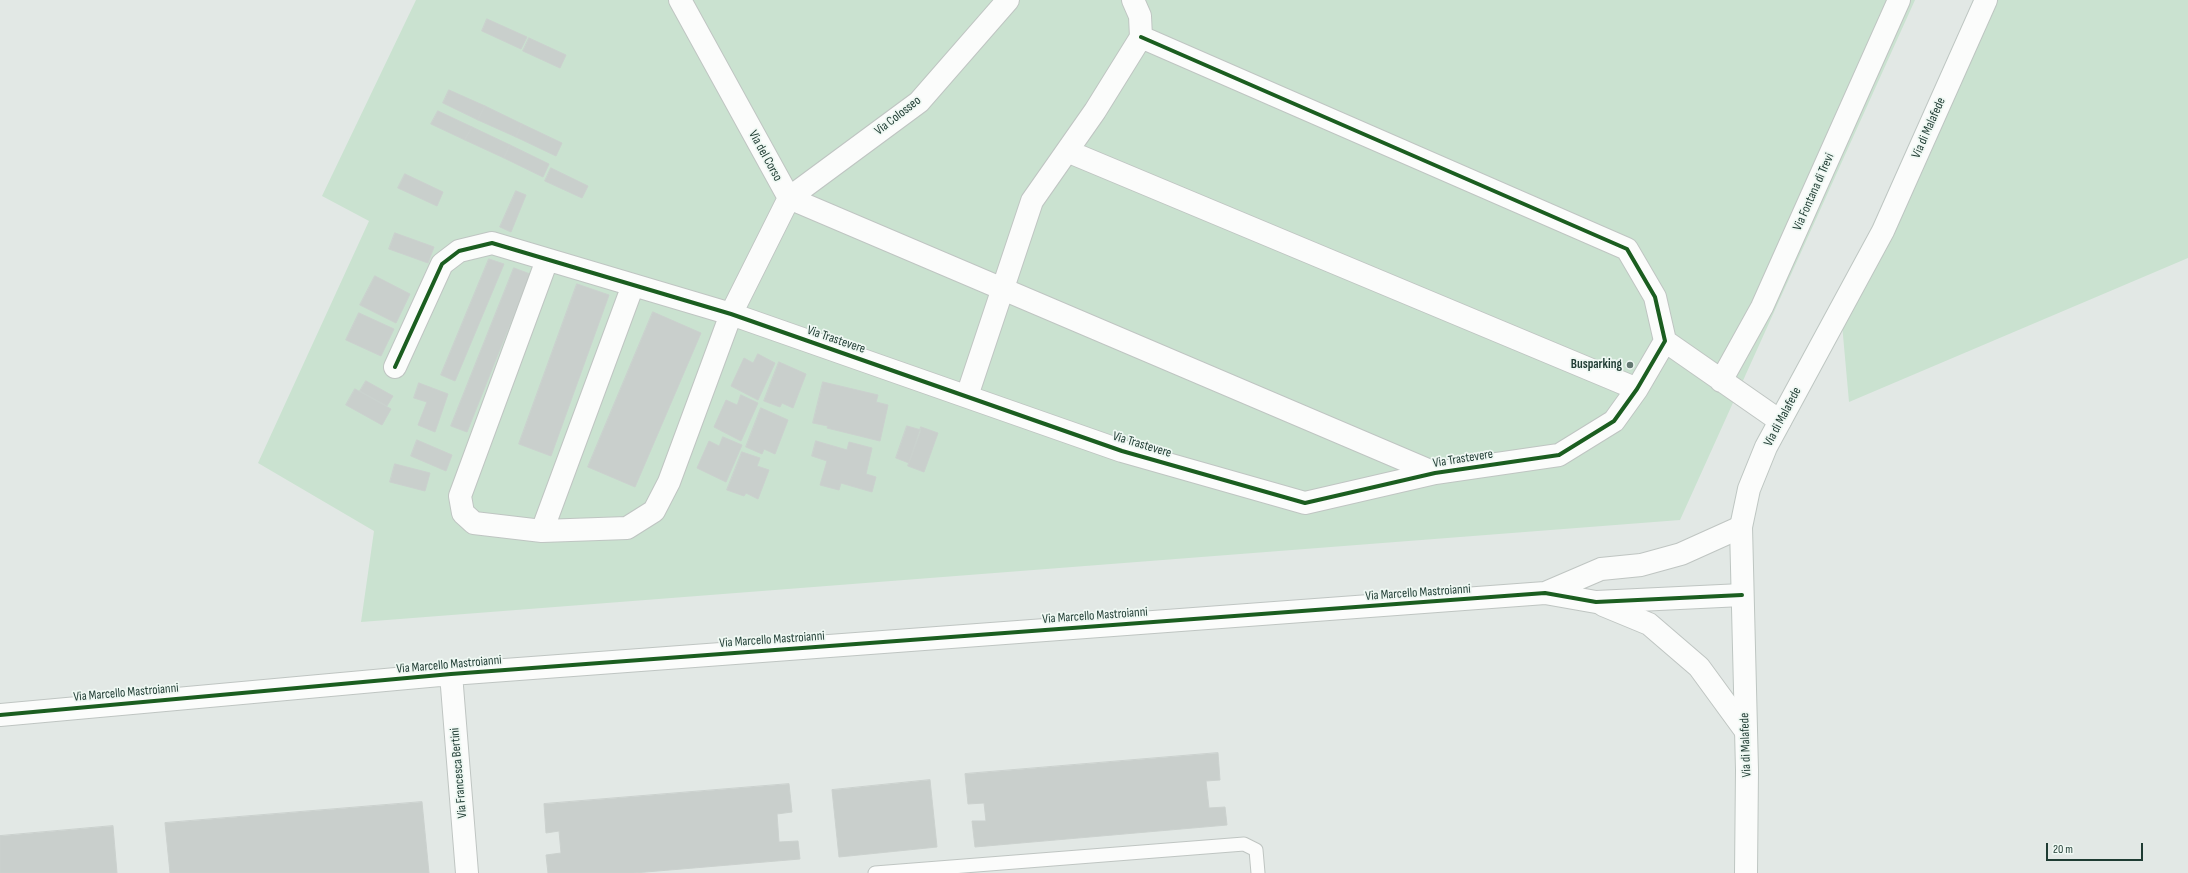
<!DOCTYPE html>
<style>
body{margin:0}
#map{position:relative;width:2188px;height:873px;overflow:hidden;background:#e2e8e5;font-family:"Sofia Sans Condensed",sans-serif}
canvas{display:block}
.scale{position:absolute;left:2046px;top:843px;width:97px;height:18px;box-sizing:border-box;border:2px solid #1f3c33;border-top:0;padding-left:5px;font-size:12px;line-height:14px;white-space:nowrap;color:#1f3c33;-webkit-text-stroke:3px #eff8f3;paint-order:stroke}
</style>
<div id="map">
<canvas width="2188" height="873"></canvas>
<div class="scale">20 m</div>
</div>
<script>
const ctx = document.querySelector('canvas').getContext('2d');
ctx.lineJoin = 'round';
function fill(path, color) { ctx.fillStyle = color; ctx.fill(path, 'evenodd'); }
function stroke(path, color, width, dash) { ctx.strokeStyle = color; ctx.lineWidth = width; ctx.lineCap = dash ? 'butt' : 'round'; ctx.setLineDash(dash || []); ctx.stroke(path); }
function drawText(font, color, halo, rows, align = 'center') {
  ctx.font = font + ' "Sofia Sans Condensed",sans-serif'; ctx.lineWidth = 3.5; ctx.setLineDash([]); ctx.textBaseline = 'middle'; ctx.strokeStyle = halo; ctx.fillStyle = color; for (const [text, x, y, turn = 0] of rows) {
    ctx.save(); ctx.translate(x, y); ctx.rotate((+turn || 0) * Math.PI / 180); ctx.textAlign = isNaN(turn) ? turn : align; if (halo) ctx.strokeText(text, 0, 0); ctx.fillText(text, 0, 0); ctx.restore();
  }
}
const green = new Path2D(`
 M416 0H1915L1680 520 361 622 374 531 258 463 369 221 322 196Z
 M1984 0H2188V258L1849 402 1841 313Z`);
const building = new Path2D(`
 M487 19 527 37 521 49 482 31Z
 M529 38 566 55 560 68 523 51Z
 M449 90 485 106 478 120 443 103Z
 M485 106 522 124 516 137 478 120Z
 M438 111 472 127 465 140 431 124Z
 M522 124 562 143 556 156 516 137Z
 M472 127 510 145 504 158 465 140Z
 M510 145 549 164 543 177 504 158Z
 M551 168 588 186 582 198 545 181Z
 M405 174 443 192 437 206 398 188Z
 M516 191 526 195 511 232 500 227Z
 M395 233 434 247 428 263 389 249Z
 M489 259 504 264 455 381 441 375Z
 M514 268 530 274 467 432 451 426Z
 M375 276 410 294 396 323 360 305Z
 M577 284 609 295 551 456 519 444Z
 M653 312 701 333 635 487 588 467Z
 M359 313 394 329 381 356 346 340Z
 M758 354 775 363 758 400 731 386 744 358 753 363Z
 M779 362 806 374 793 408 782 403 780 407 764 401Z
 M366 381 393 396 387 406 360 391Z
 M823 382 878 395 876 402 888 405 880 441 827 428 828 426 813 423Z
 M419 383 448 394 435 432 418 425 427 402 414 398Z
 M355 389 391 409 382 425 346 405Z
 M741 395 758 403 741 441 714 427 726 400 737 405Z
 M761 408 788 420 775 454 764 449 762 454 746 447Z
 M907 426 921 430 909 463 896 458Z
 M921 427 938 433 924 472 908 466Z
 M723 437 742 445 726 482 697 468 709 441 719 446Z
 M417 440 452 455 446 471 411 456Z
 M816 441 847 450 849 442 872 448 866 474 876 477 872 492 841 483 839 490 820 485 827 461 812 456Z
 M742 452 760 458 757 466 769 470 758 499 746 493 744 496 727 490Z
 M395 464 430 473 425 491 390 482Z
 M1218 753 1220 780 1206 781 1209 808 1225 807 1227 825 975 847 972 821H986L984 803 968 804 965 774Z
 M930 780 937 847 839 857 832 790Z
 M789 784 792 812 777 814 779 842 798 841 800 859 634 873H548L546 855 561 853 559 831 546 833 544 804Z
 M422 802 429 873H170L165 823Z
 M113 826 117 873H0V836Z`);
const lane = new Path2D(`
 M875 873 1244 844 1256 850 1258 873`);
const street = new Path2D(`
 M1067 151 1637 389
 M789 198 1435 473
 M789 198 919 102 1008 0
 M547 260 460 496 463 513 474 523 542 531 627 528 654 511 669 482 731 314 789 198 680 0
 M1665 341 1780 421
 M395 367 442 264 459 251 492 243 731 314 1122 451 1305 503 1435 473 1559 455 1614 421 1637 389 1665 341 1655 297 1627 249 1141 37
 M1721 381 1762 307 1899 0
 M967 396 1032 201 1095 111 1141 37 1140 16 1133 0
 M542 531 633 285
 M1545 593 1601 569 1641 565 1681 554 1741 527
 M1603 605 1649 624 1699 667 1745 730
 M451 674 467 873
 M0 715 451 674 1545 593 1596 602 1742 595`);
const secondary = new Path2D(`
 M1746 873 1747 770 1741 527 1749 489 1766 447 1883 231 1986 0`);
const cycleway = new Path2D(`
 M395 367 442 264 459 251 492 243 731 314 1122 451 1305 503 1435 473 1559 455 1614 421 1637 389 1665 341 1655 297 1627 249 1141 37
 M0 715 451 674 1545 593 1596 602 1742 595`);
const markers = [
 [1630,365,4,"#637871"]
];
const streetNames = [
 ["Via Colosseo",898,116,-38],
 ["Via di Malafede",1929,128,-66],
 ["Via del Corso",765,156,61],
 ["Via Fontana di Trevi",1814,192,-66],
 ["Via Trastevere",836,340,19],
 ["Via di Malafede",1783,417,-62],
 ["Via Trastevere",1142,445,17],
 ["Via Trastevere",1463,459,-9],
 ["Via Marcello Mastroianni",1418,593,-4],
 ["Via Marcello Mastroianni",1095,616,-4],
 ["Via Marcello Mastroianni",772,640,-4],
 ["Via Marcello Mastroianni",449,665,-5],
 ["Via Marcello Mastroianni",126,693,-5],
 ["Via di Malafede",1746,745,-92],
 ["Via Francesca Bertini",459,773,-95]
];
const poiNames = [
 ["Busparking",1622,365]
];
fill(green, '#cae2d0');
fill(building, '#c9cfcc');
stroke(building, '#cbd1ce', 1);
stroke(lane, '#bfc5c2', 15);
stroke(street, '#bfc5c2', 24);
stroke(secondary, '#bec6c2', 24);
stroke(lane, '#fbfcfb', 13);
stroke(street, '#fbfcfb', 22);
stroke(secondary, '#fbfcfb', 22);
stroke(cycleway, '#1b5e20', 4);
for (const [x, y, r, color] of markers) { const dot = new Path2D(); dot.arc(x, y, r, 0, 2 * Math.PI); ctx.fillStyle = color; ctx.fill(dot); stroke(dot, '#eff8f3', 1.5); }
drawText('13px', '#1f3c33', '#eff8f3', streetNames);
drawText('bold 13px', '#1f3c33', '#eff8f3', poiNames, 'right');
</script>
